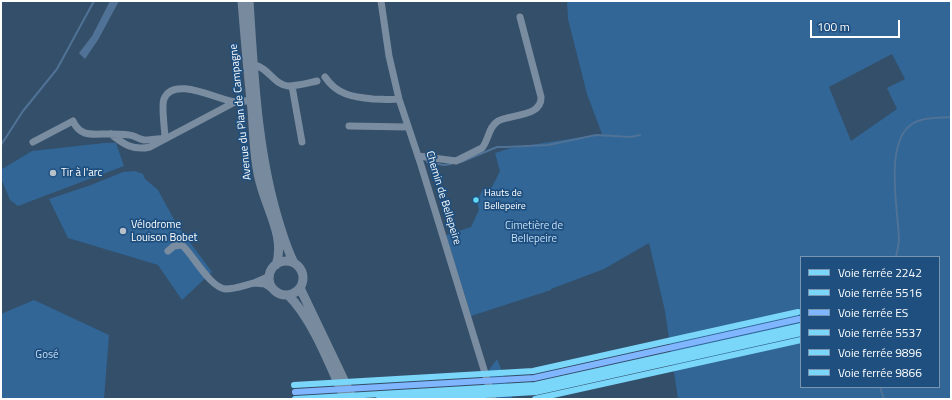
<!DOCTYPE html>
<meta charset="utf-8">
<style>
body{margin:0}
#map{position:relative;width:952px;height:400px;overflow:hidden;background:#344f69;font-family:"Titillium Web",sans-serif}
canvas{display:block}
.frame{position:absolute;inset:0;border:2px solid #fff;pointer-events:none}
.legend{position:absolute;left:800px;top:256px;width:140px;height:132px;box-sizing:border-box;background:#1e4f7f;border:1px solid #7895b2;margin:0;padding:5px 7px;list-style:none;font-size:12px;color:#fff}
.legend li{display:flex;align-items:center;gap:8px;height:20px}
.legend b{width:20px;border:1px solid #7895b2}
.scale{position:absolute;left:810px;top:20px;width:90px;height:18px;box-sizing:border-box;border:2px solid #fff;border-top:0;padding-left:5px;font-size:12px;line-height:14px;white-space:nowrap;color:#fff;-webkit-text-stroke:3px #1e4f7f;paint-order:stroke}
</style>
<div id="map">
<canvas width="952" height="400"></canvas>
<div class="frame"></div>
<ul class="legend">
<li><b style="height:5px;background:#7ad7fa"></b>Voie ferrée 2242</li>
<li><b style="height:5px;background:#7ad7fa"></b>Voie ferrée 5516</li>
<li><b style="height:5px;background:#80b5ff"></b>Voie ferrée ES</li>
<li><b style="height:5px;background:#7ad7fa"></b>Voie ferrée 5537</li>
<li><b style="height:5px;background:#7ad7fa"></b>Voie ferrée 9896</li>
<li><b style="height:5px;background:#7ad7fa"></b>Voie ferrée 9866</li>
</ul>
<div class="scale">100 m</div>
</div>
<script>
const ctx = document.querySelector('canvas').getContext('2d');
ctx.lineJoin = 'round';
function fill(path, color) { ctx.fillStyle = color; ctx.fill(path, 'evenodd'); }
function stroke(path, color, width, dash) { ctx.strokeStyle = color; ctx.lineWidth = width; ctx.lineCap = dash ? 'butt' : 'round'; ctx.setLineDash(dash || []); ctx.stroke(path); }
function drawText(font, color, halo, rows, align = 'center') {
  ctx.font = font + ' "Titillium Web",sans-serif'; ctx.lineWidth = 3.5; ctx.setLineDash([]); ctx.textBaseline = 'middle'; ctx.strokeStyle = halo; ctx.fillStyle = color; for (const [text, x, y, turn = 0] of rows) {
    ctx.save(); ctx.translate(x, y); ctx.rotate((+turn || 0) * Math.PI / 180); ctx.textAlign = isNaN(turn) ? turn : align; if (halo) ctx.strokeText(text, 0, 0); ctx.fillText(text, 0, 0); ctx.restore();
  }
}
const green = new Path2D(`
 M567 1H951V399H678L665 311 649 243 604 269 551 289V290L471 316 446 235 471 227 479 210 477 201 483 189 492 187 500 171 495 153 511 148 602 134 587 94 568 19ZM892 54 905 79 887 88 897 109 851 141 829 87ZM801 257H939V387H801Z
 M104 143H116L124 166 18 206 10 200 1 178 2 169 32 151Z
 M135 171 143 174 145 179 158 190 177 225 212 272 182 300 158 265 68 238 49 199 91 185 123 172Z
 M34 300 109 335 104 399H1V314Z
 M497 359 513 399H485L482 379Z`);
const water = new Path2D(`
 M110 1H119L98 40 85 59 79 53 92 36Z`);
const stream = new Path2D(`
 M1 145 23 111 57 69 94 1
 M427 162 444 165 451 164
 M461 162 497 147H506L548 145 596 135 631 137 640 135
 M896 257C897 251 899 245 899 239 898 210 884 142 912 124 923 117 939 118 951 117
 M880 387 884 399`);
const minor = new Path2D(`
 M381 1 389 56 399 99 421 165 493 399
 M254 65C268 67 274 85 288 86 297 86 308 83 317 81
 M325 77C337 95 353 97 373 99 382 99 390 100 399 99
 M292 86 302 142
 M349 126 408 127
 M111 134C123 144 133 151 150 147L235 102
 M33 142 73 121C80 137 92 134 107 134 114 134 122 134 129 135 134 135 138 139 144 140 151 140 158 138 165 139 165 129 161 106 164 99 173 75 218 100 235 102 240 102 246 101 251 100
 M418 156 456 161 482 148C489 140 488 127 498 121 511 114 542 117 541 97L520 17
 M168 251 174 246 182 245C194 256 210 288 226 289 235 289 245 285 254 283
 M270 276 254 283 265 284 274 290`);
const major = new Path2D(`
 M242 1C245 38 248 74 252 110 254 136 254 164 262 189 269 213 285 240 276 265
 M249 1C254 76 257 154 280 226 284 239 288 251 294 263
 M269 278a17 17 0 1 1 34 0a17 17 0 1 1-34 0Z
 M300 288 353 399
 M288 295C312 318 331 368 345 399`);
const rail1 = new Path2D(`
 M295 399 535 385 801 326`);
const rail2 = new Path2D(`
 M415 399 536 392 801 333`);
const rail3 = new Path2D(`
 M295 392 534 378 799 319`);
const rail4 = new Path2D(`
 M379 399 536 390 801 331`);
const rail5 = new Path2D(`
 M535 399 801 340`);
const rail6 = new Path2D(`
 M294 385 533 371 798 312`);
const markers = [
 [53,173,4,"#b8c1ca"],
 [476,200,3.5,"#60d8f3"],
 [123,231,4,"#b8c1ca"]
];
const busNames = [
 ["Hauts de",484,194],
 ["Bellepeire",484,207]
];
const streetNames = [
 ["Avenue du Plan de Campagne",241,112,-96],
 ["Chemin de Bellepeire",443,198,73]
];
const poiNames = [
 ["Tir à l'arc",61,173],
 ["Vélodrome",131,225],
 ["Louison Bobet",131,238]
];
const parkNames = [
 ["Cimetière de",534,226],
 ["Bellepeire",534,239],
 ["Gosé",47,355]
];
fill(green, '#316696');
fill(water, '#4f7296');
stroke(stream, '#4f7296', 2);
stroke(minor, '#7a8c9f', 7);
stroke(major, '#788b9e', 9);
stroke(rail1, '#7ad7fa', 6);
stroke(rail2, '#7ad7fa', 6);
stroke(rail3, '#80b5ff', 6);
stroke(rail4, '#7ad7fa', 6);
stroke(rail5, '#7ad7fa', 6);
stroke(rail6, '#7ad7fa', 6);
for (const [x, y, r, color] of markers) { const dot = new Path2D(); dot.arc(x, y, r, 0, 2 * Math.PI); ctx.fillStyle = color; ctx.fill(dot); stroke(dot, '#1e4f7f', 1.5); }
drawText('10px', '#fff', '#1e4f7f', busNames, 'left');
drawText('11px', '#fff', '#1e4f7f', streetNames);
drawText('11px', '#fff', '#1e4f7f', poiNames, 'left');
drawText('11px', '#c5dff6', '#1e4f7f', parkNames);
</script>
